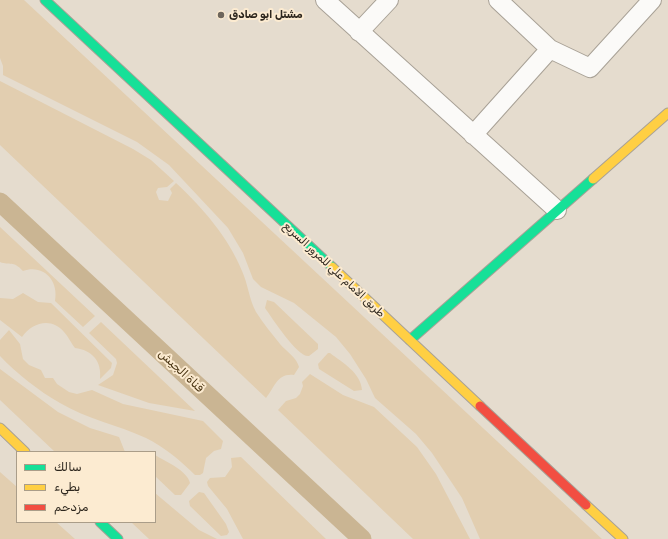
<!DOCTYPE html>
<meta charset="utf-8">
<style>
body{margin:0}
#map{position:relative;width:668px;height:539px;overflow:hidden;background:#e5dcce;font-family:Rubik,Vazirmatn,sans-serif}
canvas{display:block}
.legend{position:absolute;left:16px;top:451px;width:140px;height:72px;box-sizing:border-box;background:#fcebd1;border:1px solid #aa9d89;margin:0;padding:5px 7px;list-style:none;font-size:12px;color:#2e271e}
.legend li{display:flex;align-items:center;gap:8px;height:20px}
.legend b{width:20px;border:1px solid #aa9d89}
</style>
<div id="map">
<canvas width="668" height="539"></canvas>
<ul class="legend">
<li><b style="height:5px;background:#16e098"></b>سالك</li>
<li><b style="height:5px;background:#ffcf43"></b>بطيء</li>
<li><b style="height:5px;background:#f24e42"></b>مزدحم</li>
</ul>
</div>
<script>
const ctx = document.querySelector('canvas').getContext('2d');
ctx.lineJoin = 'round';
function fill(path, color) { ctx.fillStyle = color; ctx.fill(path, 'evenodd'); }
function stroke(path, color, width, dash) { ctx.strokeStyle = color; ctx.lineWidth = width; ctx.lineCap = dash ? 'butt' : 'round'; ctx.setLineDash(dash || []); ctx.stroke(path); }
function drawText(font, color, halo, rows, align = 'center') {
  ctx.font = font + ' Rubik,Vazirmatn,sans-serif'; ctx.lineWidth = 4; ctx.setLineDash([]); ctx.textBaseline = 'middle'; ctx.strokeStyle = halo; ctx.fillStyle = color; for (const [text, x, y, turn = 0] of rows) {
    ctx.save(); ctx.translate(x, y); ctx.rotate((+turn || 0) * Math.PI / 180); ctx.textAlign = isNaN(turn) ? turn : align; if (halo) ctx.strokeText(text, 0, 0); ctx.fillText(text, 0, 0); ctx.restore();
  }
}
const green = new Path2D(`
 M0 0H24L602 539H480L462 498 432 453 416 434 375 398 366 379 350 354 336 337 294 303 261 287 253 279 243 253 228 228 169 165 137 142 3 75V66L0 58Z
 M0 81 133 149 151 160 174 181 167 187 158 188 156 192 159 200 168 201 172 193 170 189 176 183C202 207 229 238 242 271 248 284 249 299 256 312 263 323 272 334 280 344 286 351 297 358 299 367L294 375C277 373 275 387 266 398L0 145Z
 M0 227 95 316 83 327 55 301C59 280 43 264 23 271 13 260 10 266 0 262Z
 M23 293 38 302 51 303 112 363 111 368 100 379C102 361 92 350 75 348 71 343 68 336 64 332 52 317 32 322 22 337L0 320V298L13 299Z
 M267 300 274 302 318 344V349L309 356C298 358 272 318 265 308Z
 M101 322 195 411 149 403 98 385 113 375 117 363 116 359 89 333Z
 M9 330 20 344 23 359 29 365 41 370 45 378H53L57 384 69 392 77 394 92 390 123 404 203 421 223 441 221 449 214 451 206 458 203 473 200 475H195C180 460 164 447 146 438 118 425 87 419 60 403 39 391 17 374 0 356V340Z
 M328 353H330C343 363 361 373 362 390L354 391 319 369 318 364Z
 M0 369 58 412 90 428 119 437 125 452H55L0 400Z
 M310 374 343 395 374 407 417 447 436 474 470 539H413L278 410 286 401 296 398 300 394 303 386 302 382Z
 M155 455C166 462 187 470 190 483L181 495H175L155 476Z
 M241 457 326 539H243L227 509 208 486 207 482 210 478 225 477 232 467 231 458Z
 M0 472 17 487V522H56L75 539H0Z
 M199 492 204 493 226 524 229 532 227 535 221 536 190 506 189 501Z
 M155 493 199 530 217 539H149L131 522H155Z`);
const canal = new Path2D(`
 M0 202 362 539`);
const street = new Path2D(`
 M325 0 557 210
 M498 0 550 49 590 68 652 0
 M359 32 389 0
 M473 135 550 49`);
const fast = new Path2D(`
 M45 0 332 267
 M410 340 593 179
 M100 522 118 539`);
const slow = new Path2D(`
 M593 179 668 113
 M332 267 480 406
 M0 428 25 452
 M586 505 623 539`);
const jam = new Path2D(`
 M480 406 586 505`);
const markers = [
 [221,15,4,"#6e665c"]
];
const poiNames = [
 ["مشتل ابو صادق",229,15]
];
const streetNames = [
 ["طريق الامام علي للمرور السريع",334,270,43]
];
const waterNames = [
 ["قناة الجيش",181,371,43]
];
fill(green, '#e2ceb0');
stroke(canal, '#cab593', 19);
stroke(street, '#a8a196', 20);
stroke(fast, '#a8a196', 11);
stroke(slow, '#a8a196', 11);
stroke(jam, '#a8a196', 11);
stroke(street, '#fbfaf8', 18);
stroke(fast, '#16e098', 9);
stroke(slow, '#ffcf43', 9);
stroke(jam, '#f24e42', 9);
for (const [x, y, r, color] of markers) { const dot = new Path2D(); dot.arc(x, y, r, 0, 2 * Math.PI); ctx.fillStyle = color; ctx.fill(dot); stroke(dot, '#fcebd1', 1.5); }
drawText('bold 11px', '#2e271e', '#fcebd1', poiNames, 'left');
drawText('11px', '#2e271e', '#fcebd1', streetNames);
drawText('italic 12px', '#493412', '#fcebd1', waterNames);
</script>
